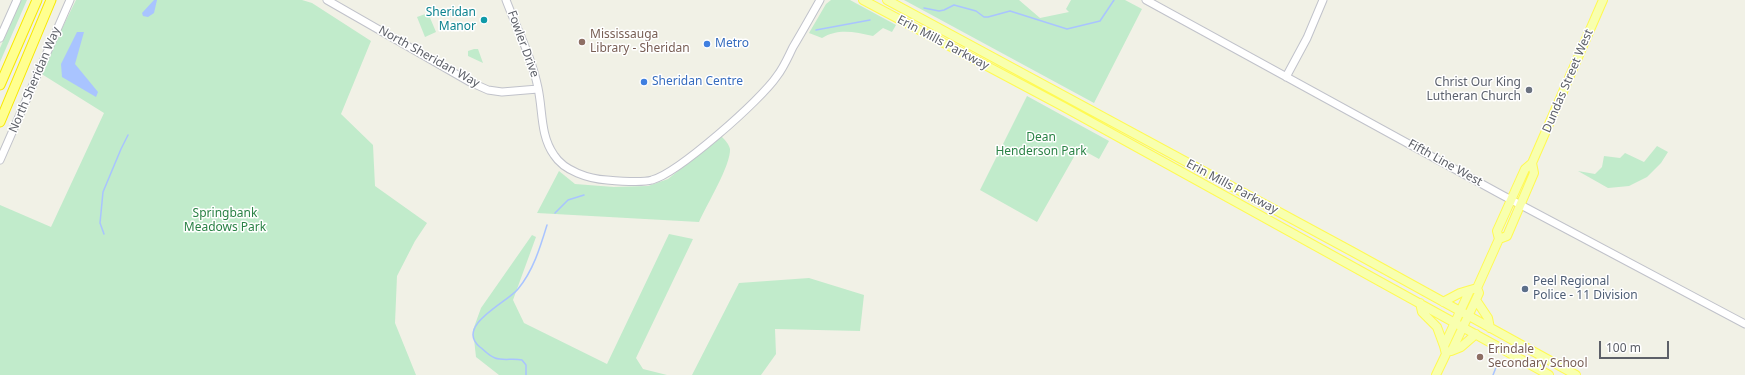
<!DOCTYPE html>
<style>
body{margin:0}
#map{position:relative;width:1745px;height:375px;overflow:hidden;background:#f1f1e6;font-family:"Noto Sans",sans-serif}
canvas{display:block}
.scale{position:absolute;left:1599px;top:341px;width:70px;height:18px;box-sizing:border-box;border:2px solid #5d6068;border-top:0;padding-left:5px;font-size:12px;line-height:14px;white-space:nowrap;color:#5d6068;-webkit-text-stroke:3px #fff;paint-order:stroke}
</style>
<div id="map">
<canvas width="1745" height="375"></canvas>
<div class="scale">100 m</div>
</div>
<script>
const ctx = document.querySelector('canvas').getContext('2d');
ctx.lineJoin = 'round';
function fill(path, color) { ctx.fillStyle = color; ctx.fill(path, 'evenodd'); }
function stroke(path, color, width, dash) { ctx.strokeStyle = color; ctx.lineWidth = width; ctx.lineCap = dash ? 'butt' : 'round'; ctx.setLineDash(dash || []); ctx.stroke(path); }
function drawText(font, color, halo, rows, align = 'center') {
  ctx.font = font + ' "Noto Sans",sans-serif'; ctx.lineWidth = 3; ctx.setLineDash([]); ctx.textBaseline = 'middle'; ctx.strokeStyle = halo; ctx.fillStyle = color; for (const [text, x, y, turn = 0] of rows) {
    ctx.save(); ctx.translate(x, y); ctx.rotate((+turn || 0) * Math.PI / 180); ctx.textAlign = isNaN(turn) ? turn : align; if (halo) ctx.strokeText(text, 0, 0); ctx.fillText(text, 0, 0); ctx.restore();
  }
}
const green = new Path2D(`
 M21 0H27L0 62V48Z
 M76 0H302L312 3 371 41 341 114 373 145 375 186 427 223 415 241 397 276 395 323 416 375H0V205L51 227 104 113 40 73Z
 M831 0H850L896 25 892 32 883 28 873 36C855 32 838 28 822 38L809 33 826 4Z
 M904 0H1019L1040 18 1069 12 1066 9 1071 0H1125L1142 9 1094 103Z
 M428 13 436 32 425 37 417 17Z
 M474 49H478L483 63 468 56V51Z
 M1027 96 1109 141 1099 159 1079 148 1037 222 980 190Z
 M721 136C725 140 729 144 730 149 731 165 706 206 699 222L537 213 559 171 575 184 614 187 648 186 668 179Z
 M1657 146 1668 152 1661 163 1647 177 1629 186 1608 188 1578 171 1595 174 1602 167 1604 156 1620 158 1625 153 1644 162Z
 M669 234 693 239 636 358 643 369 667 375H499L476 357 473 330 481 308 532 235 536 237 513 300 524 323 607 364Z
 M809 278 864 295 860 331 775 329 776 354 761 375H692L739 283Z`);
const water = new Path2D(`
 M154 0H157L154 13 148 17 143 16 142 13Z
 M77 32H84L75 64 98 92 96 97 62 77 61 64Z`);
const stream = new Path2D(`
 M924 8 939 11 944 10 954 5 976 11 984 17H988L1010 11 1067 29 1100 21 1114 0
 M816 30 870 20
 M555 213 568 200 584 195
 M104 234 100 223 103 192 121 149 128 135
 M526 375V365L522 360C513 358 503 361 495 358 489 356 484 350 480 347 454 326 508 302 518 289 533 271 540 248 547 225
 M1493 375 1497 365`);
const secondary = new Path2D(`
 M327 0 470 82 488 90 502 92 538 89
 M506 0C517 29 532 58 538 88 543 111 540 135 554 155 564 171 589 179 607 180 618 181 642 183 652 180 678 173 761 100 777 76 784 67 788 57 793 47 802 32 811 16 820 0
 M1146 0 1502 195 1745 324
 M0 38 17 0
 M1286 77 1307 38 1323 0
 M0 160 70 0`);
const primary = new Path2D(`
 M863 0 1064 107 1549 375
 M887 0 1353 252 1576 375
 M1499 239 1507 236 1534 173 1532 163
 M1476 300 1488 318 1490 328
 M1443 302 1460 293 1470 290
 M1420 303 1422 312 1437 327 1444 346 1446 354 1436 375
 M1444 346 1470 290 1477 288
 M1452 350 1479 293 1477 288 1499 239 1497 231 1525 169 1532 163 1603 0
 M1451 351 1461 347 1476 334`);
const highway = new Path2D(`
 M0 85 37 0
 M0 122 51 0`);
const markers = [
 [484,20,4,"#0f9aa8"],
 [582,42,4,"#8d6e63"],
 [707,44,4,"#3f7fe0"],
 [644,82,4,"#3f7fe0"],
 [1529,90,4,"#6b7280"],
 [1525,289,4,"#5c6f8a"],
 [1480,357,4,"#8d6e63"]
];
const cultureNames = [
 ["Sheridan",476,13],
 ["Manor",476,27]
];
const educationNames = [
 ["Mississauga",590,35],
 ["Library - Sheridan",590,49],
 ["Erindale",1488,350],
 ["Secondary School",1488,364]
];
const streetNames = [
 ["Erin Mills Parkway",943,43,28],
 ["Fowler Drive",523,44,70],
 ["North Sheridan Way",429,57,29],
 ["North Sheridan Way",35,80,-67],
 ["Dundas Street West",1568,81,-67],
 ["Fifth Line West",1445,163,29],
 ["Erin Mills Parkway",1232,187,28]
];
const shopNames = [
 ["Metro",715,44],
 ["Sheridan Centre",652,82]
];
const worshipNames = [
 ["Christ Our King",1521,83],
 ["Lutheran Church",1521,97]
];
const parkNames = [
 ["Dean",1041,138],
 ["Henderson Park",1041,152],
 ["Springbank",225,214],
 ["Meadows Park",225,228]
];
const serviceNames = [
 ["Peel Regional",1533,282],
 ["Police - 11 Division",1533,296]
];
fill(green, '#c1ebcb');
fill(water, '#a9c4ff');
stroke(stream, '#a9c4ff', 1.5);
stroke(secondary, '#c0c2ca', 9);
stroke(primary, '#fffa52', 10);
stroke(highway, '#f8e900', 11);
stroke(secondary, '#fff', 7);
stroke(primary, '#f8ffae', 8);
stroke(highway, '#ffff90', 9);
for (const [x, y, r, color] of markers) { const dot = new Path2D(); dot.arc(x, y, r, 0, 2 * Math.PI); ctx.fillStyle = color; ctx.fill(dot); stroke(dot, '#fff', 1.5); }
drawText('12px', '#0d838f', '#fff', cultureNames, 'right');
drawText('12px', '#785e54', '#fff', educationNames, 'left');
drawText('12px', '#5d6068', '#fff', streetNames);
drawText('12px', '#366cbe', '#fff', shopNames, 'left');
drawText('12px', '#5b616d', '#fff', worshipNames, 'right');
drawText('12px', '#2a8245', '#fff', parkNames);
drawText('12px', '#4e5e75', '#fff', serviceNames, 'left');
</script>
